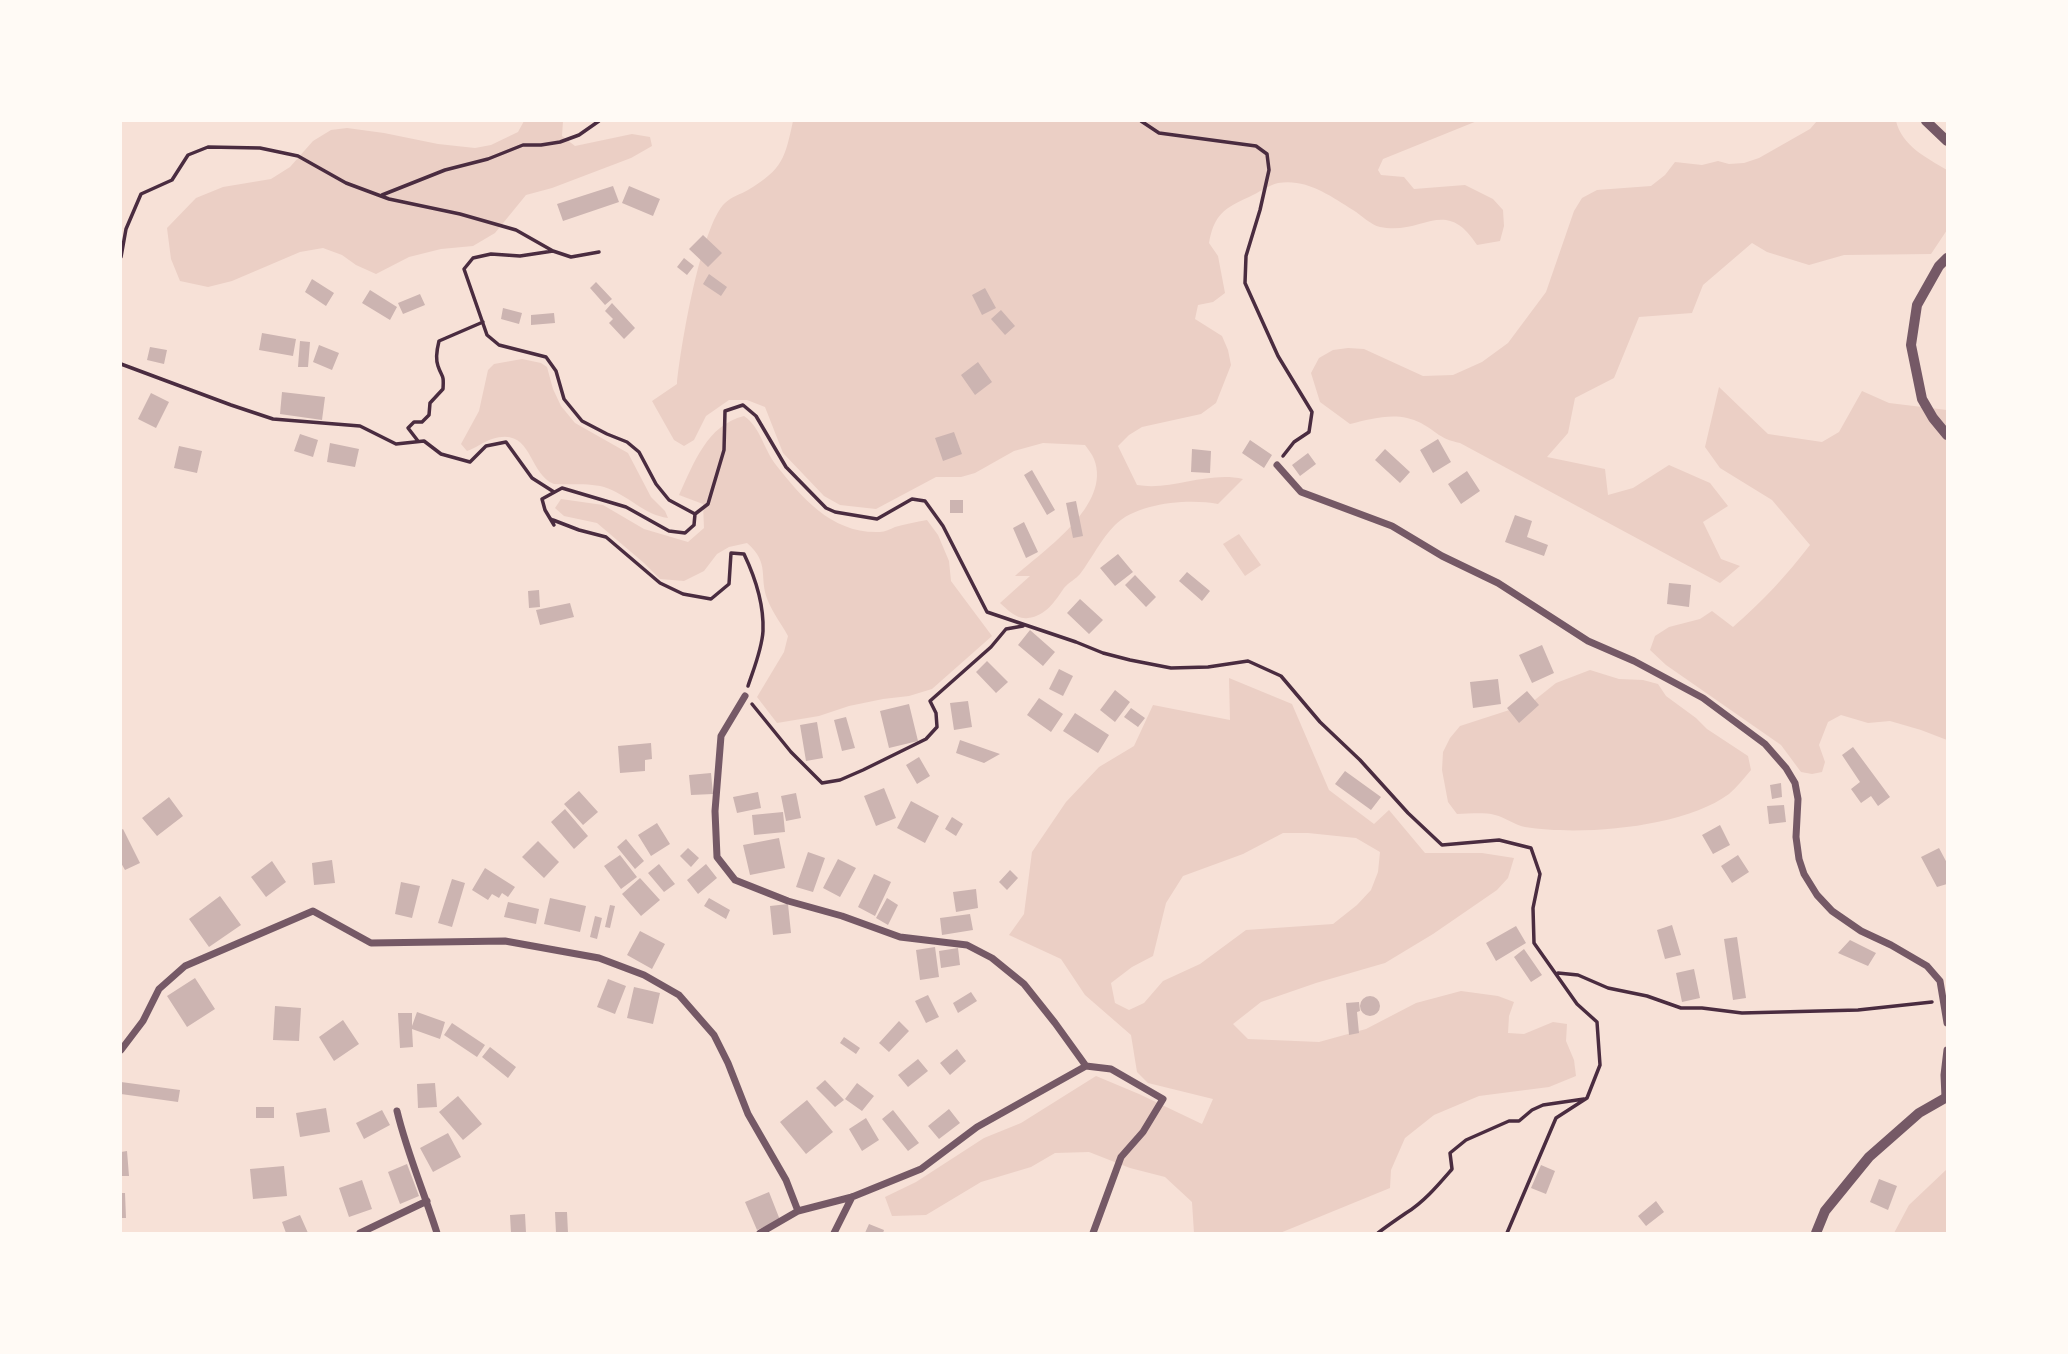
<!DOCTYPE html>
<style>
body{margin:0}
#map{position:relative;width:2068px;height:1354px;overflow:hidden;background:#f7e1d7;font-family:"Space Grotesk",sans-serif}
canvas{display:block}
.frame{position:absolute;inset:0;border:122px solid #fffaf5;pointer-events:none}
</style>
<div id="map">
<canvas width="2068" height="1354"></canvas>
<div class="frame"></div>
</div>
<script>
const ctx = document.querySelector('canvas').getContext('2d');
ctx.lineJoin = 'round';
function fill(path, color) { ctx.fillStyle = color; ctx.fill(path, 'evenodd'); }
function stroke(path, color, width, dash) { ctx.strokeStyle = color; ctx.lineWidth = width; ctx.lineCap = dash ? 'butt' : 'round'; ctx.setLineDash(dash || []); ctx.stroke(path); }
const green = new Path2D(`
 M524 121H563L562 136 575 146 632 134 650 137 652 146 631 158 552 188 526 195 495 233 473 246 441 249 409 257 376 274 356 265 342 255 323 248 300 252 232 281 208 287 180 281 171 259 167 228 196 198 223 187 271 179 290 167 313 141 331 130 347 128 384 133 438 144 475 148 491 145 518 132Z
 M793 121H1477L1383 159 1378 170 1381 175 1404 177 1414 189 1465 185 1493 199 1503 210 1504 226 1500 241 1477 245C1445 195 1423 236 1380 227 1371 225 1361 215 1353 210 1331 196 1306 178 1278 183 1269 185 1258 193 1249 197 1224 208 1214 215 1209 243L1218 256 1225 293 1213 302 1198 305 1195 319 1222 336 1228 350 1231 365 1216 403 1201 414 1142 427 1129 435 1118 446 1137 485C1172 491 1207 471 1243 479L1218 504C1189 498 1136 503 1115 525 1101 539 1092 558 1080 574 1076 579 1069 582 1064 588 1055 601 1046 616 1028 618 1017 620 1008 610 1000 603L1030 576H1015C1044 550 1112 505 1094 459 1092 454 1088 449 1085 445L1043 443 1014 451 975 473 961 477H936L876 509 840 505 824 496 783 453 765 407 747 400H729L706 416 694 440 684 446 674 440 652 401 677 384C680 350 701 225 725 203 731 197 741 194 748 190 783 169 785 158 793 121Z
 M1817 121H1896C1902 146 1927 158 1947 170V230L1931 254 1844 255 1809 265 1767 252 1752 243 1703 285 1692 313 1639 317 1614 378 1575 398 1568 433 1547 457 1605 469 1608 495 1633 488 1669 465 1710 483 1728 506 1703 522 1721 559 1740 566 1720 583 1460 443C1440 439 1437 432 1421 423 1398 411 1374 418 1350 424L1320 402 1311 373 1319 358 1333 350 1348 348 1364 349 1423 376 1453 375 1482 362 1508 343 1546 292 1574 211 1582 198 1597 190 1651 186 1665 175 1675 162 1702 165 1718 161 1729 164 1744 163 1759 158 1810 129Z
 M522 359 541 363 547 367 553 389 561 406 575 423 628 453 651 497 665 511 668 518C644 515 627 494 604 487 589 483 570 485 554 484 527 473 533 426 492 439 483 442 476 448 467 451L461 444 479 411 488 370 494 364Z
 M1719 387 1768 434 1822 442 1839 432 1862 391 1889 403 1947 410V740L1921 730 1890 721 1868 723 1841 715 1828 722 1819 745 1825 762 1822 772 1812 774 1801 772 1781 745 1666 665 1650 650 1655 636 1669 627 1700 619 1712 611 1733 627C1762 602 1787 575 1810 545L1772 500 1720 468 1705 447Z
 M744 416C761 428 763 448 776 465 802 498 832 534 880 532 885 532 890 529 895 527 905 524 916 522 927 520L938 535 949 561 951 581 992 636 932 689 909 696 883 699 849 706 819 716 777 723 757 697 784 652 788 636C782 625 773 613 768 601 758 577 771 564 747 543L729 547 717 554 704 571 684 581 660 579 644 563 597 523 564 516 555 508 561 499 603 505 644 529 688 542 704 528 703 504 679 495C694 463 707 425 744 416Z
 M1239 534 1261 565 1245 576 1223 544Z
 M1590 670 1619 679 1643 680 1658 684 1666 696 1696 718 1707 729 1748 756 1751 770C1744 778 1737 787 1729 794 1683 828 1580 836 1525 827 1514 825 1505 817 1495 815 1483 812 1469 814 1457 814L1448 802 1442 770 1443 752 1450 738 1460 726 1531 703 1556 683Z
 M1229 678 1292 704 1329 790 1374 824 1389 810 1425 853H1482L1514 858 1508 878 1497 890 1433 934 1385 963 1316 983 1261 1002 1233 1024 1248 1039 1319 1042 1366 1029 1416 1003 1461 991 1498 996 1514 1002 1509 1016 1508 1033 1524 1034 1553 1022 1567 1024 1566 1041 1574 1060 1576 1076 1549 1087 1479 1096 1434 1115 1405 1138 1391 1170 1390 1188 1280 1233H1194L1192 1202 1165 1177 1130 1168 1089 1152 1055 1153 1031 1167 981 1182 926 1215 892 1216 885 1197 916 1182 984 1138 1021 1123 1096 1076 1139 1094 1202 1124 1213 1099 1148 1083 1137 1072 1131 1035 1085 995 1061 959 1009 935 1024 914 1032 852 1066 802 1099 767 1134 746 1153 705 1230 720ZM1283 833H1308L1356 838 1380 852 1378 872 1371 890 1357 905 1333 924 1246 930 1200 964 1163 981 1144 1003 1129 1010 1115 1003 1111 983 1132 967 1153 956 1166 903 1183 876 1243 854Z
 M1947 1169V1233H1894L1909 1205Z`);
const building = new Path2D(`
 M613 186 619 202 563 221 557 204Z
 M629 186 660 199 653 216 622 203Z
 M703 235 722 253 708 267 689 249Z
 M684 258 694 266 687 275 677 267Z
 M709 274 727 287 721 296 703 284Z
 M312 279 334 293 326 306 305 292Z
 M596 282 612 299 605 305 590 288Z
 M985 288 996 308 982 315 972 295Z
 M370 290 397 307 390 320 362 303Z
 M420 294 425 305 403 314 398 303Z
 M612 303 635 328 624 339 609 323 613 319 605 311Z
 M503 308 522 313 519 324 501 319Z
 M1001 310 1015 326 1005 335 991 319Z
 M554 313 555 323 531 325V315Z
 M262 333 296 339 293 356 259 350Z
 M300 341 310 342 308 367H298Z
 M319 345 339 353 332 370 313 362Z
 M150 347 167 350 164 364 147 360Z
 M978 362 992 382 975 395 961 375Z
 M282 392 325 397 322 420 280 414Z
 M151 393 169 402 156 428 138 419Z
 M954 432 962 454 943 461 935 438Z
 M300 434 318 440 313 457 294 451Z
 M1438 439 1451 462 1433 473 1420 450Z
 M1250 440 1272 455 1264 468 1242 453Z
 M330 443 359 449 355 467 327 462Z
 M179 446 202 451 197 473 174 468Z
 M1192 449 1211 451 1210 473 1191 472Z
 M1385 449 1410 472 1400 483 1375 460Z
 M1308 453 1316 464 1300 476 1292 465Z
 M1032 470 1055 510 1047 515 1024 475Z
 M1467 471 1480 491 1461 504 1448 484Z
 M950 500H963V513H950Z
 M1076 501 1083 536 1073 538 1066 503Z
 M1515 515 1532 521 1527 537 1548 545 1544 556 1505 542Z
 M1024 522 1038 552 1026 558 1013 528Z
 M1118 554 1133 572 1115 586 1100 568Z
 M1187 572 1210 591 1202 601 1179 581Z
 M1135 575 1156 597 1146 607 1125 585Z
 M1669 583 1691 585 1689 607 1667 604Z
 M539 590 540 607 529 608 528 591Z
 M1080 599 1103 620 1089 634 1067 613Z
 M570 603 574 617 540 625 536 610Z
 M1030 630 1055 652 1043 666 1018 645Z
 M1542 645 1554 673 1532 683 1519 655Z
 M987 661 1008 682 996 693 976 672Z
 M1059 669 1073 676 1063 696 1049 689Z
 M1498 679 1501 704 1473 708 1470 682Z
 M1115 690 1130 702 1115 722 1100 710Z
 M1527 691 1539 705 1519 723 1507 708Z
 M1039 698 1063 714 1051 732 1027 715Z
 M968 701 972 727 954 730 950 703Z
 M909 704 918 741 889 748 880 711Z
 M1131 708 1145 718 1138 727 1124 717Z
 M1075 713 1109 735 1098 753 1063 731Z
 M846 717 855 748 842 751 834 720Z
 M817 722 823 758 806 761 800 725Z
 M960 740 1000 754 984 763 956 753Z
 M651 743 652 759 645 760V771L620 773 618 746Z
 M1853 747 1890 797 1878 806 1871 796 1861 803 1851 789 1860 782 1842 755Z
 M919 757 930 776 917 784 906 765Z
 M1345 771 1381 797 1371 810 1335 784Z
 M711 773 713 794 691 795 689 775Z
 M1781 783 1782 797 1772 799 1770 785Z
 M884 788 896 818 876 826 864 796Z
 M579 791 598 812 583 825 564 804Z
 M758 792 761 808 737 813 733 797Z
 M796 793 801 818 786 821 781 796Z
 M169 797 183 816 157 836 142 818Z
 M911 801 939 816 925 843 897 828Z
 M1784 805 1786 822 1769 824 1767 806Z
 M565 809 588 836 574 849 551 822Z
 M783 812 785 832 754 835 752 815Z
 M952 817 963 824 956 836 945 829Z
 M657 823 670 844 651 856 638 835Z
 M1720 825 1730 845 1713 854 1702 835Z
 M123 829 140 863 125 870 121 863V830Z
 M779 838 785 868 750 875 743 845Z
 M626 839 644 861 635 869 617 847Z
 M538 841 559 862 544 878 522 857Z
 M688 848 699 858 691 867 680 856Z
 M1939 848 1947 863V884L1937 887 1921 857Z
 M808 852 825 858 813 892 796 887Z
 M620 855 637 877 621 889 604 866Z
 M1738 855 1749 872 1732 883 1721 866Z
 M838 859 856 868 840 897 823 888Z
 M332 860 335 883 314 885 312 863Z
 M272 861 286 882 266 897 251 877Z
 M659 864 675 884 664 892 648 873Z
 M706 864 717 878 698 894 687 880Z
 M485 868 515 887 508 897 502 893 499 898 492 894 488 900 472 890Z
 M1010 870 1018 878 1007 890 999 882Z
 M874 874 891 882 875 916 858 907Z
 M640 878 660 900 641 916 622 894Z
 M452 879 465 883 452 927 438 923Z
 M401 882 420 886 412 918 395 914Z
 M976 889 978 908 956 912 953 892Z
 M220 896 241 925 209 947 189 919Z
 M550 898 586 906 580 932 544 924Z
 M709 898 730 910 726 919 704 906Z
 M887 898 898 905 888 925 876 918Z
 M508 902 539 909 536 924 504 917Z
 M788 904 791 933 773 935 770 906Z
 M610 905 615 906 610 928 605 927Z
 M970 914 973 930 942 935 940 918Z
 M595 916 602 918 597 939 590 937Z
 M1672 925 1681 955 1665 959 1657 930Z
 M1516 926 1526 943 1496 961 1486 943Z
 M640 931 665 944 652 969 627 955Z
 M1737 937 1746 998 1733 1000 1724 939Z
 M1850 940 1876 953 1868 966 1838 953Z
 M935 947 939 977 920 980 916 950Z
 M958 948 960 965 941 968 939 951Z
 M1524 949 1542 975 1531 982 1514 957Z
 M1694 969 1700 998 1682 1002 1676 973Z
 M195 978 215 1009 187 1027 167 996Z
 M608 979 626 986 615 1014 597 1007Z
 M634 987 660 993 653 1024 627 1018Z
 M971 992 977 1001 958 1013 953 1003Z
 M928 995 939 1017 926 1023 915 1001Z
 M1360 1006a10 10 0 1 1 20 0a10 10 0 1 1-20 0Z
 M1359 1002 1360 1011 1357 1012 1359 1033 1349 1035 1346 1003Z
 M275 1006 301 1008 299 1041 273 1040Z
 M417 1012 445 1022 440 1039 412 1029 413 1047 400 1048 398 1013H412V1026Z
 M343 1020 359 1044 334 1061 319 1037Z
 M899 1021 909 1031 889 1052 879 1043Z
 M452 1023 485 1045 477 1057 444 1035Z
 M844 1037 860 1048 856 1054 840 1043Z
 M490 1047 516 1067 508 1078 482 1057Z
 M957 1049 966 1061 950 1075 940 1063Z
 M918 1059 928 1071 908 1087 898 1075Z
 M825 1080 844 1100 835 1107 816 1088Z
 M121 1082 180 1090 178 1102 121 1094Z
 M435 1083 437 1107 418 1108 417 1084Z
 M857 1083 874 1096 862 1111 845 1099Z
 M458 1096 482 1124 463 1140 439 1112Z
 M807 1100 833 1132 806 1154 780 1122Z
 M256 1107H274V1118H256Z
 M326 1108 330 1132 300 1137 296 1113Z
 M949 1109 960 1123 939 1139 928 1126Z
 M382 1110 390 1125 364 1139 356 1123Z
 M893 1110 919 1143 908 1151 882 1119Z
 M866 1118 879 1140 862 1151 849 1129Z
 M448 1133 461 1157 433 1172 420 1148Z
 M127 1151 129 1176H121V1152Z
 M407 1164 419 1196 400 1204 388 1172Z
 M1541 1165 1555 1171 1546 1194 1531 1188Z
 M284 1166 287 1196 253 1199 250 1169Z
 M1879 1179 1897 1186 1888 1210 1870 1202Z
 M362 1180 372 1209 349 1217 339 1188Z
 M769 1192 780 1220 757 1230 745 1202Z
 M121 1193H125L126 1218H121Z
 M1656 1201 1664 1212 1646 1226 1638 1216Z
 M555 1212H567L568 1233H556Z
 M525 1214 526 1233H511L510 1215Z
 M300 1215 308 1233H286L282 1222Z
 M869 1224 884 1230 883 1233H865Z`);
const path = new Path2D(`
 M1141 121 1159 133 1256 146 1267 154 1269 170 1260 210 1246 256 1245 283 1278 356 1312 412 1309 432 1294 442 1283 456
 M382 195 445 170 488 159 523 145H541L560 142 579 135 599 121
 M599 252 571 257 553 251 520 256 491 254 473 258 464 269 487 335 499 345 546 357 556 371 564 399 582 421 607 434 627 442 639 452 656 484 669 500 695 514
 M121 257 126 229 141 194 172 180 188 155 208 147 260 148 298 156 346 183 389 199 460 214 516 230 553 251
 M121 364 231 405 273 419 360 426 396 444 424 441 441 454 470 462 486 446 506 442 532 478 554 492
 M418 441 408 428 414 422H422L429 415 430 403 443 389C444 373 442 378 438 366 435 358 437 349 439 341L483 322
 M551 519 554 525 545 510 542 499 562 488 626 507 669 531 685 533 694 525 695 514 708 504 713 487 724 450 725 411 743 405 756 416 786 467 826 508 835 512 877 519 912 499 925 501 943 526 987 612 1076 642 1103 653 1130 660 1171 668 1208 667 1248 661 1281 676 1320 722 1360 760 1408 813 1442 845 1499 840 1531 848 1540 874 1533 908 1534 943 1577 1004 1597 1022 1600 1065 1587 1098 1556 1118 1507 1233
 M553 520 579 530 606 537 660 583 683 594 711 599 729 584 731 553 744 554C755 577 764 605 763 631 762 649 754 668 748 686
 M752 704 791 752 822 783 840 780 863 770 926 739 937 727 936 713 930 701 991 647 1006 629 1023 626
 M1558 973 1578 975 1608 988 1647 996 1681 1008H1702L1742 1013 1858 1010 1932 1002
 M1378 1233C1387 1226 1396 1220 1406 1213 1424 1202 1439 1184 1452 1169L1450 1153 1466 1140 1509 1121H1519L1532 1110 1543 1105 1584 1099`);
const minor = new Path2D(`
 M1277 465 1301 492 1392 526 1442 556 1498 583 1588 641 1634 661 1703 698 1765 744 1786 768 1795 783 1798 799 1796 837 1799 859 1804 874 1817 895 1832 911 1861 931 1891 945 1927 966 1940 981 1947 1023
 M745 696 721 736 715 811 717 857 735 880 788 901 842 916 900 937 967 945 992 958 1024 984 1055 1023 1086 1066
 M121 1050 143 1021 159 989 185 966 313 911 371 943 505 941 599 958 644 975 679 995 714 1035 728 1063 748 1114 786 1180 798 1211
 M1945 1097 1944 1075 1947 1050
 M397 1111C407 1153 424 1192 437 1233
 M360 1233 427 1201
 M760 1233 798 1211 852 1197 921 1169 977 1127 1086 1066 1111 1069 1163 1099 1143 1132 1121 1157 1093 1233
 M834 1233 852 1197`);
const tertiary = new Path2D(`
 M1926 121 1947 141
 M1947 258 1939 266 1917 305 1911 345 1922 399 1933 418 1947 435
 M1816 1233 1825 1211 1869 1157 1919 1113 1947 1097`);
fill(green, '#ebcfc5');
fill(building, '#ccb4b1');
stroke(path, '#4a2c40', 3.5);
stroke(minor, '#755966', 7);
stroke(tertiary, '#755966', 10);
</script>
